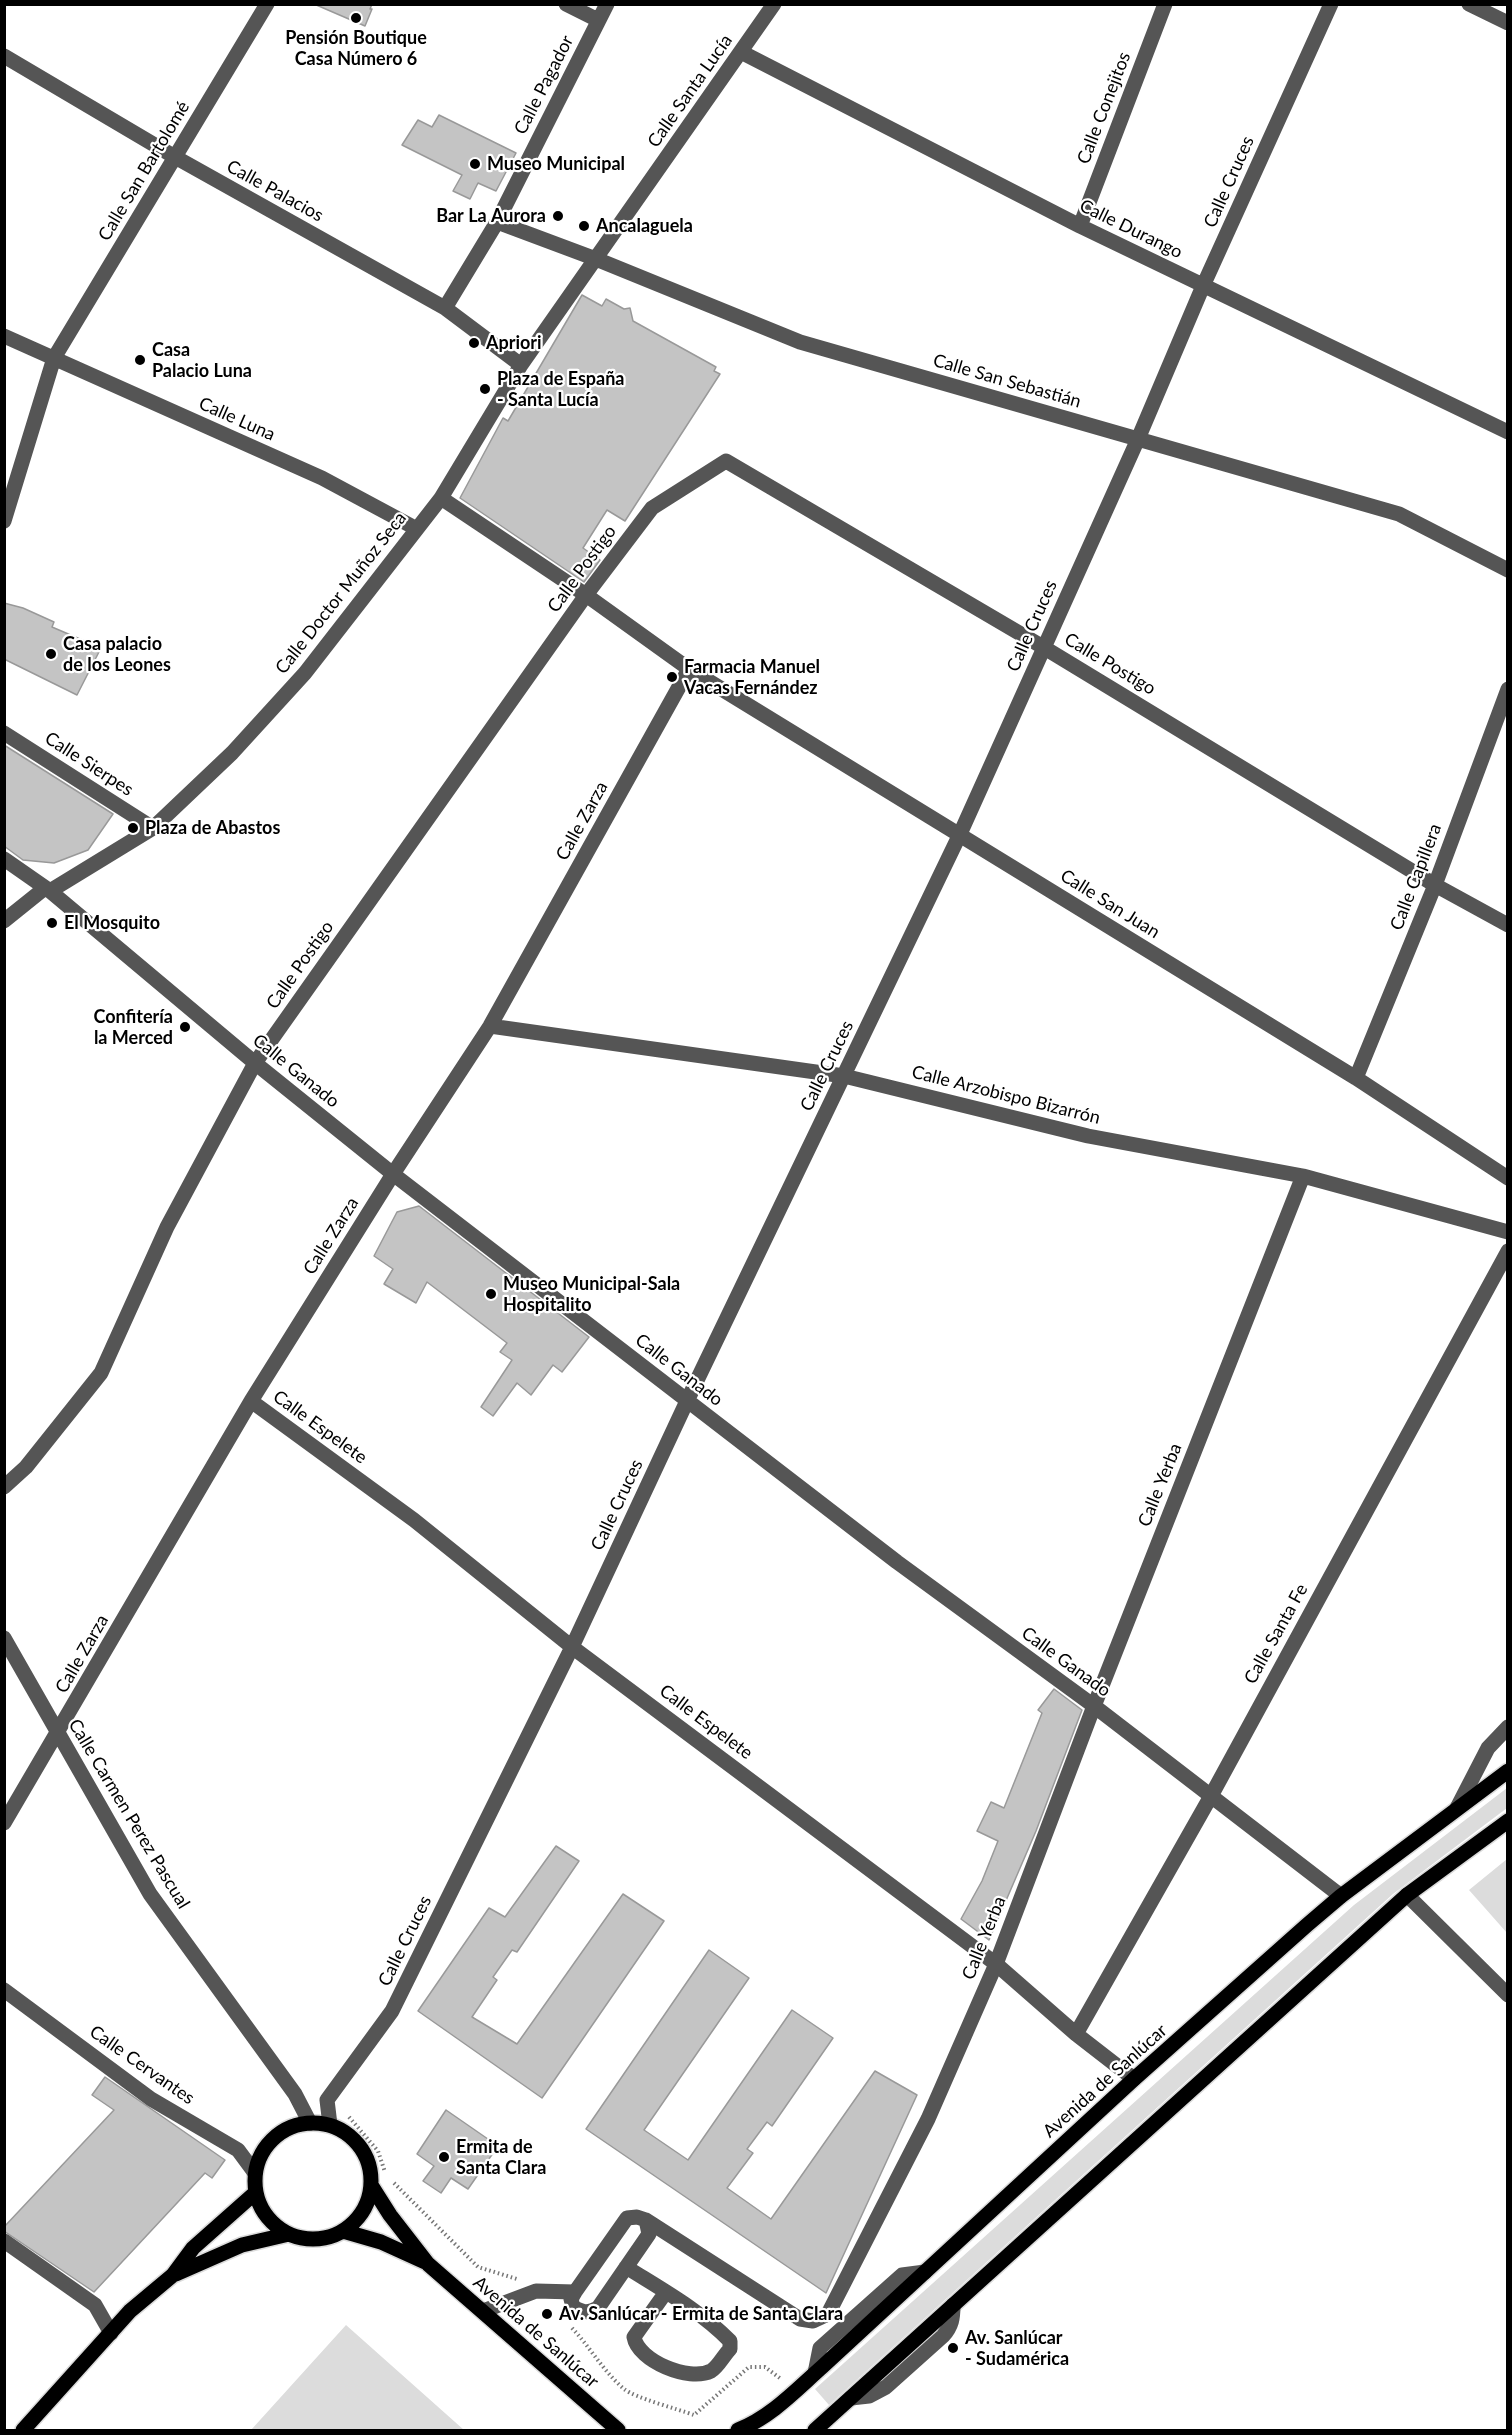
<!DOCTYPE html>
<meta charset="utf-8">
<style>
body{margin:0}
#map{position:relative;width:1512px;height:2435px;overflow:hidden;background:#fff;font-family:Lato,sans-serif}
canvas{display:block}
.frame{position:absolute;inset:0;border:6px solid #000;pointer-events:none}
</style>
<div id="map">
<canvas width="1512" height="2435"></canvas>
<div class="frame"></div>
</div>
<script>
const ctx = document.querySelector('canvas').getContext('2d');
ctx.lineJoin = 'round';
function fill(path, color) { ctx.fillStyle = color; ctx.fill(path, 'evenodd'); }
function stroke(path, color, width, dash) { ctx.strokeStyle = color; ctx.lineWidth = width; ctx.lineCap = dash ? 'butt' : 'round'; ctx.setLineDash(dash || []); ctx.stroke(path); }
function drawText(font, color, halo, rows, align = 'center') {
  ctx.font = font + ' Lato,sans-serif'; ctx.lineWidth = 4.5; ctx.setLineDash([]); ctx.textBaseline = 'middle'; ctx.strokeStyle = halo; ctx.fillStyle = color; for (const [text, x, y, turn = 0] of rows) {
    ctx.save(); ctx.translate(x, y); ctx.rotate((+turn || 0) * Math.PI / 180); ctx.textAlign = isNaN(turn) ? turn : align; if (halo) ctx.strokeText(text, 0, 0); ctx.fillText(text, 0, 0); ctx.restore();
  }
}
const green = new Path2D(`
 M1507 1788V1808L1393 1894 829 2405 815 2389 1354 1905Z
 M1507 1859V1933L1469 1890Z
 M346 2325 464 2430H251Z`);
const building = new Path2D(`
 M314 4H372L370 9H372L365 26Z
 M439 115 516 153 496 191 478 183 470 199 453 191 462 175 402 145 418 120 432 127Z
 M582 295 602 306 606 299 624 309 630 308 633 321 716 367 714 371 720 374 625 521 607 510 583 548 600 560 584 582 460 498 503 418 508 421Z
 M4 603 23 608 54 622 52 627 101 648 77 695 4 659Z
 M4 745 113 814 88 850 54 863 23 860 4 846Z
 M419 1206 589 1337 562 1372 553 1365 531 1395 517 1383 493 1416 481 1407 512 1360 500 1352 507 1343 427 1282 416 1303 384 1284 393 1269 374 1256 397 1212Z
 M1054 1689 1082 1710 1036 1831 989 1940 961 1919 982 1881 998 1841 977 1831 991 1802 1004 1808 1042 1713 1038 1710Z
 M556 1846 579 1861 517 1952 512 1950 493 1977 497 1980 472 2017 517 2044 623 1894 664 1921 542 2098 418 2011 489 1908 505 1917Z
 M709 1950 749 1978 644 2130 688 2160 792 2010 833 2038 772 2126 767 2122 747 2149 753 2153 727 2188 771 2219 875 2071 917 2095 826 2293 586 2129Z
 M105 2077 225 2160 212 2178 205 2173 94 2292 4 2231V2227L114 2110 92 2095Z
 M446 2110 498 2146 468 2189 451 2178 441 2193 423 2181 434 2166 417 2154Z`);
const path = new Path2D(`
 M349 2117 378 2151 385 2172
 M394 2183 478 2267 517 2279
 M572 2328C590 2347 603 2371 624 2389 635 2398 678 2409 694 2415L749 2367H765L781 2379`);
const minor = new Path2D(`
 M566 4 598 20
 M1469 4 1508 23
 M741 52 1080 226 1508 432
 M4 56 175 157 445 308 521 365
 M497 222 596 259 800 342 1399 514 1508 570
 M1080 226 1165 4
 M445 308 497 222 607 4
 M4 336 322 478 417 529
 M441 498 586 595 689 669 1356 1078 1508 1178
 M4 521 54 358 267 4
 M4 733 153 828
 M4 859 50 891 255 1063 393 1174 897 1562 1094 1706 1341 1896
 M50 891 153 828 232 753 305 673 441 498 521 365 774 4
 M4 921 45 888
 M490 1026 844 1076 1088 1136 1303 1176 1508 1232
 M1356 1078 1435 885 1508 689
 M251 1401 414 1520 572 1647 996 1964 1076 2034 1134 2079
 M4 1487 26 1467 101 1373 167 1227 255 1063 586 595 652 508 726 461 1043 647 1435 885 1508 925
 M4 1638 150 1894 295 2094 310 2123
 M1457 1808 1488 1748 1508 1727
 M4 1823 251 1401 393 1174 490 1026 689 669
 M1407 1895 1508 1995
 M4 1990 151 2099 238 2150 255 2173
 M1076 2034 1211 1796 1508 1251
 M330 2125 327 2100 392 2011 572 1647 687 1401 960 834 1138 439 1203 286 1331 4
 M4 2241 95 2305 111 2333
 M626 2267C661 2289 701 2311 730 2341V2349C724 2355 718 2367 711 2371 689 2382 638 2361 634 2337L666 2292
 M575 2292 571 2299 573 2307C583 2313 588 2313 598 2308L649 2234 646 2220
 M483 2311 536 2291 575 2292 627 2218 637 2217 646 2220 800 2319 813 2321 828 2314 928 2119 996 1964 1094 1706 1303 1176
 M815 2373 820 2348 902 2275 925 2272
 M851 2398 869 2396 886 2387 943 2336C952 2326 953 2318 953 2305`);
const major = new Path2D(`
 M255 2181a58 58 0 1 1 116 0a58 58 0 1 1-116 0Z
 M371 2185 390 2215 428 2264 618 2430
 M343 2231 381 2242 425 2262
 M176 2274 242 2245 289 2234
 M23 2430 130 2311 173 2275 193 2248 255 2193
 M738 2430C771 2417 796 2390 822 2367L1134 2079 1307 1925 1341 1896 1508 1771
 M815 2430 1407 1895 1508 1821`);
const markers = [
 [356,18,6,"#000"],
 [475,164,6,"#000"],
 [558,216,6,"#000"],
 [584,226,6,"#000"],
 [474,343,6,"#000"],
 [140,360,6,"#000"],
 [485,389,6,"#000"],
 [51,654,6,"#000"],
 [672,677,6,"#000"],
 [133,828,6,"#000"],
 [52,923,6,"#000"],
 [185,1027,6,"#000"],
 [491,1294,6,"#000"],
 [444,2157,6,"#000"],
 [547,2314,6,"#000"],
 [953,2348,6,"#000"]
];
const poiNames = [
 ["Pensión Boutique",356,38,"center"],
 ["Casa Número 6",356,59,"center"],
 ["Museo Municipal",487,164],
 ["Bar La Aurora",546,216,"right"],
 ["Ancalaguela",596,226],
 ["Apriori",486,343],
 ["Casa",152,350],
 ["Palacio Luna",152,371],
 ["Plaza de España",497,379],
 ["- Santa Lucía",497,400],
 ["Casa palacio",63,644],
 ["de los Leones",63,665],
 ["Farmacia Manuel",684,667],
 ["Vacas Fernández",684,688],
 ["Plaza de Abastos",145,828],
 ["El Mosquito",64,923],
 ["Confitería",173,1017,"right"],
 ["la Merced",173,1038,"right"],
 ["Museo Municipal-Sala",503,1284],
 ["Hospitalito",503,1305],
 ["Ermita de",456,2147],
 ["Santa Clara",456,2168],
 ["Av. Sanlúcar - Ermita de Santa Clara",559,2314],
 ["Av. Sanlúcar",965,2338],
 ["- Sudamérica",965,2359]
];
const streetNames = [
 ["Calle Pagador",544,85,-63],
 ["Calle Santa Lucía",690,91,-55],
 ["Calle Conejitos",1104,108,-69],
 ["Calle San Bartolomé",144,171,-59],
 ["Calle Cruces",1229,182,-66],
 ["Calle Palacios",275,191,29],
 ["Calle Durango",1131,229,26],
 ["Calle San Sebastián",1007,381,16],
 ["Calle Luna",237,419,24],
 ["Calle Postigo",582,569,-54],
 ["Calle Doctor Muñoz Seca",341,593,-52],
 ["Calle Cruces",1032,626,-66],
 ["Calle Postigo",1110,664,31],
 ["Calle Sierpes",89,764,33],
 ["Calle Zarza",582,821,-61],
 ["Calle Capillera",1416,877,-69],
 ["Calle San Juan",1110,904,32],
 ["Calle Postigo",300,965,-55],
 ["Calle Cruces",827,1066,-64],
 ["Calle Ganado",296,1071,39],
 ["Calle Arzobispo Bizarrón",1006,1095,14],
 ["Calle Zarza",331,1236,-58],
 ["Calle Ganado",679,1370,38],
 ["Calle Espelete",320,1427,36],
 ["Calle Yerba",1160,1485,-68],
 ["Calle Cruces",617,1505,-65],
 ["Calle Santa Fe",1276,1634,-61],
 ["Calle Zarza",82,1654,-60],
 ["Calle Ganado",1066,1662,36],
 ["Calle Espelete",706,1722,37],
 ["Calle Carmen Perez Pascual",129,1814,59],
 ["Calle Yerba",984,1938,-68],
 ["Calle Cruces",405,1941,-64],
 ["Calle Cervantes",142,2065,35],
 ["Avenida de Sanlúcar",1105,2081,-42],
 ["Avenida de Sanlúcar",536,2332,41]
];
fill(green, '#dcdcdc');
fill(building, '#c4c4c4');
stroke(building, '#999', 1.5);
stroke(major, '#dbdbdb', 18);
stroke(path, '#777', 4, [1.5, 3]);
stroke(minor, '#555', 15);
stroke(major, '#000', 15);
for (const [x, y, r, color] of markers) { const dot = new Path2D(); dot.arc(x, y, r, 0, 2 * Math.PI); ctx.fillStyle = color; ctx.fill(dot); stroke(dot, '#fff', 2); }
drawText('bold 18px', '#000', '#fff', poiNames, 'left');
drawText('18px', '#000', '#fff', streetNames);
</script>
